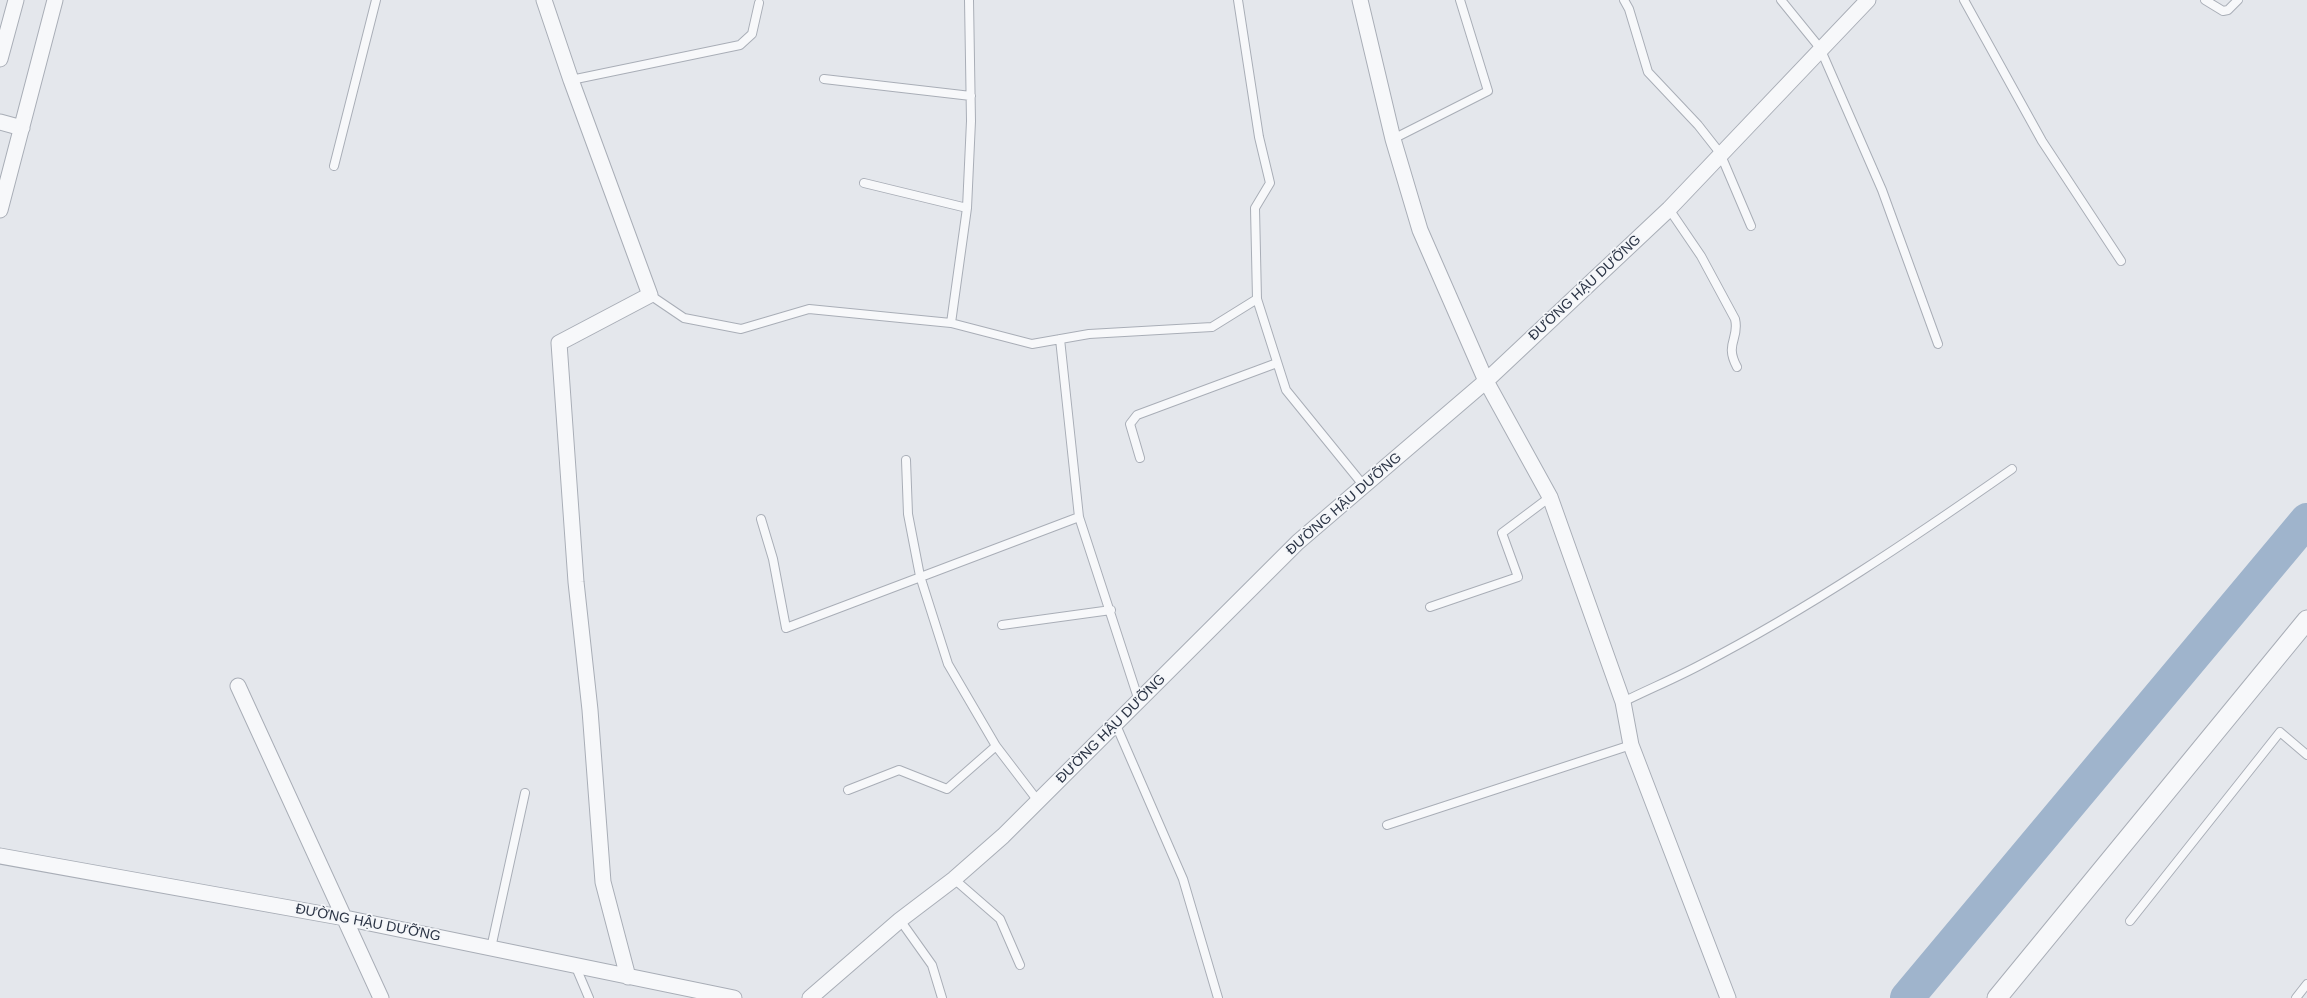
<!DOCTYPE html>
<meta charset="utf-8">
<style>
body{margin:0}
canvas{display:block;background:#e4e7ec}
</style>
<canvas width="2307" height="998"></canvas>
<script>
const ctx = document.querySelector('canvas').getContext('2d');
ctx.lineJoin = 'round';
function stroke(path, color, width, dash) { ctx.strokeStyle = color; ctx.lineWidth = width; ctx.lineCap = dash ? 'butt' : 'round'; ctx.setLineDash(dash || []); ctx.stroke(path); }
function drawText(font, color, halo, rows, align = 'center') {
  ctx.font = font + ' Arial,sans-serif'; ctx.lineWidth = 3.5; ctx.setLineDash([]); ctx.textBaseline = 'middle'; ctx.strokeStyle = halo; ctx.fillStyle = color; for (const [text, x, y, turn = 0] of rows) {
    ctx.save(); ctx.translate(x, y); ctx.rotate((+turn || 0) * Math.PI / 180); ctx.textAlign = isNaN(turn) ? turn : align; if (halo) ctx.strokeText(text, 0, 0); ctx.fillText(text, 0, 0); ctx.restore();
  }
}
const river = new Path2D(`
 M1907 998 2307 520`);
const service = new Path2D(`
 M1238 0 1259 137 1270 183 1255 208 1257 299 1286 390 1364 486
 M1624 0 1629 9 1648 72 1698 125 1720 153 1751 226
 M1781 0 1820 48 1882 190 1938 344
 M1964 0 2042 141 2121 261
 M2205 0 2223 11 2228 10 2238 0
 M824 79 971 96
 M571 80 740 45 752 34 759 3
 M1393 139 1488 91 1460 0
 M334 166 376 0
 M864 183 967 208
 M1669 209 1701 256 1735 319C1740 339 1724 343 1737 367
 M650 295 684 318 741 329 809 309 951 323 1032 344 1089 334 1212 327 1257 299
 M951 323 967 208 971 121 969 0
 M1060 339 1079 517 1139 701
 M1140 458 1130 424 1137 415 1277 363
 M906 460 908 514 920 576 948 664 996 746 1038 801
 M761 519 773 559 786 628 1079 517
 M1430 607 1518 577 1502 533 1550 497
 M1002 625 1111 610
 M1623 702C1649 689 1676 678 1702 664 1810 608 1912 539 2012 469
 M1116 725 1183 879 1218 998
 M848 790 899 770 947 789 996 746
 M1387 825 1631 745
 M954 879 1000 919 1020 965
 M900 920 932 965 942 998
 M2130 921 2280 732 2307 755
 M491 948 525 793
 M575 965 589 998
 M2296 998 2307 984`);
const minor = new Path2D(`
 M544 0 571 80 650 295 559 343 576 582 590 710 603 882 628 977
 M1360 0 1393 139 1420 230 1486 381 1550 497 1623 702 1631 745 1728 998
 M0 59 16 0
 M0 122 22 128
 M0 210 55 0
 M238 686 381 998
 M0 856 345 918 734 998
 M810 998 900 920 954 879 1003 836 1298 542 1486 381 1669 209 1868 0`);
const tertiary = new Path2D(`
 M1997 998 2307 620`);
const streetNames = [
 ["ĐƯỜNG HẬU DƯỠNG",1585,288,-43],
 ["ĐƯỜNG HẬU DƯỠNG",1344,504,-41],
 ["ĐƯỜNG HẬU DƯỠNG",1111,729,-45],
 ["ĐƯỜNG HẬU DƯỠNG",368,923,11]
];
stroke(river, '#9fb4cc', 34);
stroke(service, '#a9aeb7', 10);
stroke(minor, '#a9aeb7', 17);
stroke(tertiary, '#a9aeb7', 21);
stroke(service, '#f7f8fa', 8);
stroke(minor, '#f7f8fa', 15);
stroke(tertiary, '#f7f8fa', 19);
drawText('14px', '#2b3445', '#f4f6f9', streetNames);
</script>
